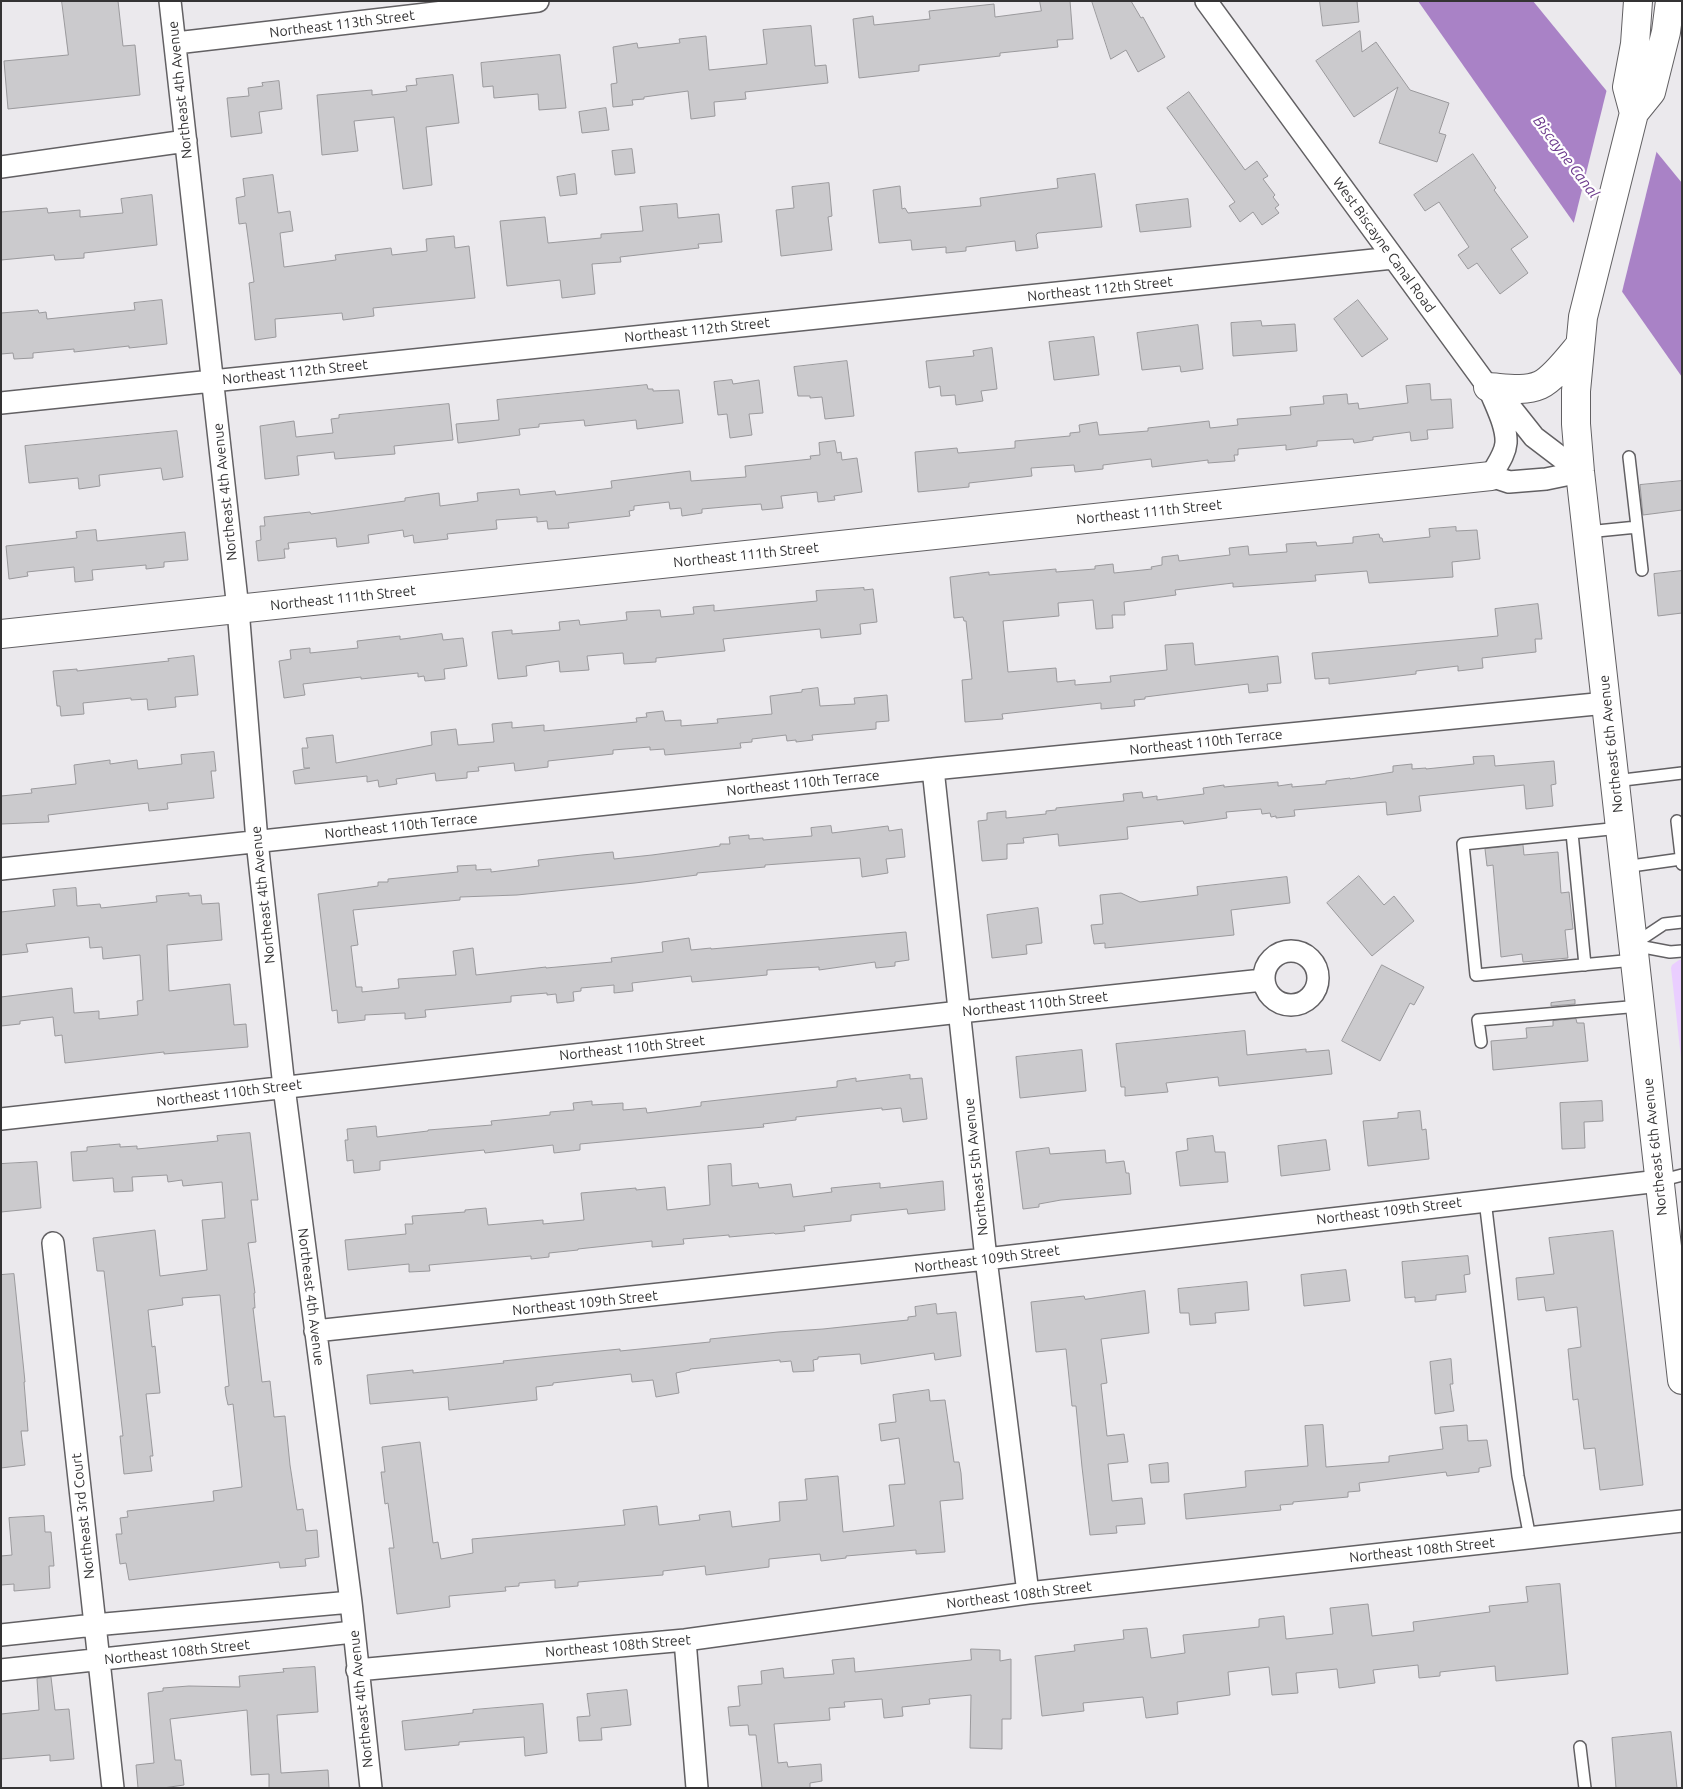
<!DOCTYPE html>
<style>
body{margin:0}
#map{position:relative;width:1683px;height:1789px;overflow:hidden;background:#ebe9ed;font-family:Ubuntu,sans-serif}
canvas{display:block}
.frame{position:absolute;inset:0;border:2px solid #343334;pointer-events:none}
</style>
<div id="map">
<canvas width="1683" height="1789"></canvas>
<div class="frame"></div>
</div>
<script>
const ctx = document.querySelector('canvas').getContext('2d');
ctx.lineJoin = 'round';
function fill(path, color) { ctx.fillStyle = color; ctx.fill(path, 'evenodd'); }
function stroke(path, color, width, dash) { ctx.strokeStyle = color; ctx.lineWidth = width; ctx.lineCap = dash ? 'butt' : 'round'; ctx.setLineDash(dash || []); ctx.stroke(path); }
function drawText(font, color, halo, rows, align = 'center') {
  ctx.font = font + ' Ubuntu,sans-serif'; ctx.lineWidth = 4.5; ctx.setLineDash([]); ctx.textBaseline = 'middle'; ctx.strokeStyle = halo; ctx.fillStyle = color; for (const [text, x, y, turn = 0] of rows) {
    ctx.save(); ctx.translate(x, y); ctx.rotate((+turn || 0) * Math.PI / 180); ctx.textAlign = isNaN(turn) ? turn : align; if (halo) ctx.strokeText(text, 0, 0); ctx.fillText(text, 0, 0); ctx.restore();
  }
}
const green = new Path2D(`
 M1679 960H1682V1067L1671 968 1672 965Z`);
const water = new Path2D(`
 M1418 1H1533L1682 183V377Z`);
const pier = new Path2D(`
 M1607 89 1657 150 1621 296 1573 226Z`);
const building = new Path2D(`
 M62 1H118L123 46 135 45 140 95 8 109 4 61 68 55Z
 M1040 1H1070L1073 39 1057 40 1058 47 1000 53V56L919 65V71L859 78 853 19 873 16 874 25 930 19 929 11 994 4 995 17 1041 11Z
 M1092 1H1131L1141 18 1143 17 1165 57 1138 72 1126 50 1111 59Z
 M1320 1H1357L1359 22 1323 26Z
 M811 26 815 66 826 65 828 83 745 92 746 99 714 102 715 116 691 119 688 91 644 97V99L632 100 633 105 613 107 611 84 617 83 613 47 637 43 638 48 680 43 679 39 706 36 709 70 767 64 763 30Z
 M1360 31 1362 52 1376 42 1410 90 1449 103 1439 133 1446 135 1437 162 1379 143 1398 87 1354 117 1316 61Z
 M560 55 566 108 539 110 538 94 494 98 493 86 483 87 481 63Z
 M453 75 459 123 426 127 432 185 403 189 394 117 354 121 358 151 322 155 317 95 372 90V95L407 91 406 86 417 85 416 79Z
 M279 81 282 109 259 112 262 133 231 137 227 98 249 96 248 88 263 86 262 83Z
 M1189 92 1245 170 1257 161 1268 176 1263 179 1275 195 1273 197 1279 205 1275 208 1279 213 1262 225 1253 212 1240 222 1229 206 1235 202 1167 108Z
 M606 108 609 130 582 133 579 112Z
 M632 149 635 173 615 175 612 151Z
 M1473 154 1496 188 1494 190 1528 237 1511 249 1528 273 1500 294 1477 263 1468 269 1458 255 1469 247 1439 202 1425 211 1414 195Z
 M575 174 577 194 560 196 557 177Z
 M1095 174 1102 227 1038 233 1036 235 1038 248 1016 251 1015 241 966 247V251L946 253V247L912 250 911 240 879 243 873 190 900 186 902 209 905 208 908 213 981 206 980 198 1058 188 1057 179Z
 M273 175 278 213 290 211 293 231 280 233 284 267 336 260 335 255 391 248 392 255 427 251 426 239 454 236 455 248 469 246 475 298 373 308 374 316 343 320 342 313 275 319 276 337 255 340 249 283 254 282 246 223 239 224 236 198 245 196 243 179Z
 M829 183 832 216 828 217 832 250 781 256 776 210 794 208 792 187Z
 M152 195 157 245 84 253V258L55 260 54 255 1 260V212L47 208 48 213 80 210V217L123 213 121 199Z
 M1188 199 1191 227 1140 232 1136 205Z
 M677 204 678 218 719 214 722 242 698 244 699 248 620 257 621 262 592 264 595 294 562 298 560 280 507 286 500 221 545 217 548 243 601 238V234L643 231 640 207Z
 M162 300 167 344 129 348V346L74 352V349L33 353V358L14 359 13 353 1 354V313L38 310 39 313 46 312 47 319 135 310 134 303Z
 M1358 300 1388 339 1362 357 1334 319Z
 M1261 321 1262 326 1295 324 1297 351 1233 356 1231 323Z
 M1198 325 1203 369 1181 372 1180 366 1142 370 1137 333Z
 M1094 337 1099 375 1054 380 1049 342Z
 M992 348 997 389 981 391 983 401 956 405 955 395 941 396 940 386 929 388 926 361 974 356 973 351Z
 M847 361 854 416 825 419 822 397 810 398V396H798L794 367Z
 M732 380 733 384 759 380 763 413 749 414 752 435 730 438 727 414 718 415 714 382Z
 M1430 384 1431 400 1451 399 1453 428 1427 430 1428 439 1411 441 1410 432 1373 437V440L1354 443 1353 439 1317 441V446L1286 450V445L1238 449V455H1234L1235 461 1208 463V460L1152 467 1151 459 1103 465V469L1075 472 1074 465 1031 468 1032 476 969 483V487L918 492 915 452 957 448 958 453 1015 448V441L1070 436V433L1080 432 1079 425 1097 422 1099 435 1148 431V428L1209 421 1210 428 1238 425 1237 419 1291 415 1290 407 1324 404 1323 396 1347 394 1348 404 1358 403 1359 409 1408 403 1406 386Z
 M647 385 648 389H653V391L679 390 683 423 637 429 636 420 585 426 584 420 539 424V427L519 429 520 435 458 443 456 424 499 420 497 400Z
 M449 404 453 440 394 446 395 454 335 459 334 452 297 456 299 475 265 479 260 426 294 421 296 437 333 433 331 419 339 418V415Z
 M177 431 183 477 163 480 161 468 99 475 100 486 79 489 78 478 29 483 25 446Z
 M835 441 837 453 841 452 842 460 857 458 862 492 834 496 835 500 818 502 817 492 781 496 783 508 762 510 761 504 735 506 702 509V513L682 516 681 508 670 509 669 502 634 506V510L629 511 630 516 568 523 569 528 548 529 547 521 537 522V517L496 520 497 529 447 534 448 539 414 543 413 535 404 537 403 530 368 535 369 543 337 547 336 538 288 543 289 549H284L285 558 258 561 256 541 261 540 260 526H265L264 517 310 512 311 514 405 501V498L439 493 440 506 478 501 477 493 519 489 520 495 555 491 556 495 612 488 611 481 690 471 691 481 746 477 745 466 811 459 810 456 820 455 819 443Z
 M1682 481V510L1643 515 1640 485Z
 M1456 527V531L1477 530 1480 559 1452 562 1453 577 1369 583 1367 571 1315 575 1316 581 1233 587V583L1175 590 1176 595 1124 602 1125 615H1112L1113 628 1096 629 1093 600 1058 603 1059 616 1003 621 1008 672 1056 668 1057 682 1075 680V685L1111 682 1110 676 1167 670 1165 645 1193 643 1195 665 1278 656 1281 683 1267 684 1268 691 1249 693 1248 684 1145 697V699L1134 700 1135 706 1101 709V703L1002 714 1003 719 965 722 962 680 972 679 966 621H964L963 617 954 618 950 577 989 572V575L1056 569V572L1095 569V566L1113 564 1114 573 1152 569 1151 567 1162 565V557L1178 555 1179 561 1230 555 1229 548 1248 546 1249 555 1287 552 1286 544 1316 542 1317 546 1353 543V537L1379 534 1380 538H1382L1383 542 1430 537 1429 529Z
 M96 530 97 541 185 532 188 560 164 562V567L146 569V565L92 570 93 580 75 582 74 567 27 572 28 576 9 579 6 546 77 538 76 532Z
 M1682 571V613L1658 616 1654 574Z
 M864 588V590L873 589 877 622 860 624 861 634 821 638 820 629 723 639 725 651 656 658V662L624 664 623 653 587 656 589 670 560 672 559 661 526 666 527 676 498 679 492 632 512 630V634L560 630 559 622 579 620 580 625 627 620 626 612 660 610 661 617 694 614 693 607 714 605V611L817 601 816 591Z
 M1538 604 1542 639H1535L1536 652 1482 658 1483 668 1458 671V666L1416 671V674L1329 684V678L1315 679 1312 653 1498 636 1495 609Z
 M442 634 443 640 463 638 467 666 444 669 445 679 425 681 424 676 418 677V673L361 679V677L303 684 305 695 284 698 279 661 291 659 290 650 310 648V653L358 648 357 641 400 636V639Z
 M194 656 198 695 175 697 176 707 148 710 147 699 131 700V698L83 703 84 714 61 716 60 706H57L53 671 77 669V671L169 661 168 659Z
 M818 688 820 706 855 704 854 698 887 695 889 721 876 722V729L812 735 813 740 796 742V740L787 741 786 735 752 739V742L740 743 741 748 665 755 664 749 650 750V747L613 750V754L548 761V767L515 771 514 763 478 767 479 771 467 772V778L436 781 435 773 396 779 397 784 379 787 378 780 367 782V776L295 784 293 771 310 768H304L302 748H308L306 738 333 735 336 763 432 745 431 732 456 729 458 745 494 742 492 724 512 722V728L544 725V731L637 722 636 718 647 717 646 713 663 711 665 721 681 720V726L718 723 717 719 772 714 770 696 802 692V690Z
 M214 752 216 771H211L214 798 167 803 168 809 149 811 148 803 48 815 49 822 1 824V796L32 793 31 789 76 784 74 765 110 760V764L137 760 138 769 182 764 181 755Z
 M1494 756 1495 766 1554 761 1556 784 1551 785 1553 806 1526 809 1524 785 1419 796 1421 811 1387 815 1386 802 1294 810 1295 816 1276 818V816L1271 817 1270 813 1262 814 1261 809 1226 812 1227 818 1184 824 1183 821 1127 827 1128 839 1059 846 1058 834 1023 838 1024 843 1007 844V859L982 861 978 821 987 820V813L1006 811V818L1046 814V811L1056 810V808L1124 801 1123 794 1142 792 1143 798 1157 796V800L1204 794 1203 788 1224 785V787L1278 782V786L1292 784V787L1326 784V781L1350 778V779L1393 772V766L1412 764V769L1426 768V769L1474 764 1473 757Z
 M831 826 832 833 888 826 889 831 902 829 905 857 886 859 888 873 862 877 860 858 765 865V867L697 873V875L635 883 517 895 460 897V900L353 910 358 945 351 946 356 987H362V992L399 988 398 979 456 975 453 951 473 948 476 975 546 967V968L612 962 611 958 663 952 662 942 689 938 691 950 711 948V949L906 932 909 960 895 962V966L876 968 875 962 819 970V967L767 970V975L692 982 691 976 632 983 633 991 614 993V985L581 988V991L573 992 574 1001 557 1003 556 994 547 995V993L511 996V1002L425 1010 426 1017 405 1019V1013L365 1015V1020L338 1023 337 1010 332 1011 318 894 378 886V882H388V879L458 872 457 866 476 865V870L491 869V872L539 866 538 860 582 855 613 852 614 859 652 855 720 846V844H730L729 837 749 835V839L763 838V840L812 836 811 828Z
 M1523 845 1524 855 1558 852 1561 893 1569 892 1573 929 1565 930 1568 958 1523 962 1522 954 1501 957 1493 865 1487 866 1485 849Z
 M1359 876 1384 905 1394 896 1414 921 1372 956 1327 903Z
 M1287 877 1290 903 1231 910 1234 935 1105 948V943L1094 944 1091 925 1103 924 1100 895 1121 893 1140 902 1198 895 1197 887Z
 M76 888 77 906 100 904 101 908 157 902 156 896 189 893V896L201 895 202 904 219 903 222 940 167 945 169 991 230 984 234 1025 246 1024 248 1047 164 1054V1052L65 1063 62 1035 55 1036 53 1017 20 1021V1024L1 1026V997L72 988 74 1013 99 1011V1019L138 1015 137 1001 143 1000 140 955 103 959 102 947 90 948 89 937 26 944 28 952 1 955V912L55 906 53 890Z
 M1038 908 1042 943 1026 945 1027 954 992 958 987 915Z
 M1382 965 1424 987 1414 1005 1410 1003 1380 1061 1342 1041Z
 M1575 1000V1004L1551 1006V1003Z
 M1576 1019 1577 1023H1584L1588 1061 1493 1070 1491 1041 1527 1038 1526 1028 1553 1026V1021Z
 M1245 1031 1247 1055 1306 1049V1052L1329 1050 1332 1074 1219 1086 1218 1077 1166 1083 1168 1092 1125 1096V1087H1121L1116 1044Z
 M1082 1050 1086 1091 1020 1098 1016 1057Z
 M910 1075V1079L922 1078 927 1119 903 1122 901 1108 882 1110V1108L796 1117V1120L763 1124 764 1127 580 1144V1150L554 1153 553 1145 485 1153 484 1150 380 1161V1170L354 1173 353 1160 347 1161 345 1140H348L347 1129 376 1126 377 1137 428 1131V1130L492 1125 491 1121 550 1115V1112L574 1110 573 1103 592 1101V1105L623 1103V1110L646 1108 647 1113 701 1106V1102L837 1087V1081L856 1078V1081Z
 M1602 1101 1603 1121 1584 1122 1585 1148 1562 1149 1560 1103Z
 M1420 1111 1422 1130 1426 1129 1429 1159 1368 1166 1363 1121 1398 1118V1113Z
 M250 1133 258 1200H251L256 1242 248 1243 255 1293H254L255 1308H253L262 1382 270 1381 274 1417 285 1416 290 1465 297 1510 303 1509 306 1531 317 1530 319 1557 305 1559 306 1566 280 1568 279 1562 129 1580 126 1563 120 1564 116 1534H122L120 1518 128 1517 127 1511 214 1501 213 1491 242 1487 233 1404 228 1405 226 1396 225 1387 229 1386 220 1295 182 1298 183 1305 148 1310 152 1347 155 1346 160 1393 146 1394 153 1456H150L152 1471 124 1474 120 1436H123L104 1271H97L93 1238 155 1230 160 1276 207 1270 202 1220 225 1218 222 1182 183 1186 182 1180 168 1182 167 1175 132 1177 133 1191 114 1192 113 1178 73 1181 71 1152 87 1151V1147L120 1144V1147L137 1146V1149L218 1141 217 1136Z
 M1213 1136 1215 1152H1225L1228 1182 1180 1186 1176 1152 1188 1150 1187 1139Z
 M1326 1140 1330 1170 1281 1176 1278 1146Z
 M1049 1148 1050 1154 1105 1150 1106 1163 1124 1161 1126 1173H1129L1131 1194 1061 1200 1039 1204V1207L1023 1209 1016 1152Z
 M37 1162 41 1208 1 1212V1164Z
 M731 1164 732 1186 758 1183 759 1188 791 1184 793 1197 832 1192 831 1188 880 1183V1188L943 1181 945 1210 908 1214 907 1209 851 1215V1221L804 1226 805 1231 775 1234 774 1233 729 1237V1235L683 1239 684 1244 652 1247V1241L578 1249V1250L549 1253V1257L531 1259V1256L429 1265 430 1271 409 1272V1264L348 1270 345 1240 406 1234 405 1224H413L412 1216 465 1212V1210L486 1208 488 1225 543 1220V1224L584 1220 581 1193 636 1188V1190L665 1187 667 1210 710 1205 708 1166Z
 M1613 1231 1643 1485 1600 1490 1595 1448 1584 1449 1578 1399 1573 1400 1568 1349 1581 1347 1577 1307 1546 1311 1544 1297 1518 1300 1516 1278 1554 1274 1549 1238Z
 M1468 1256 1470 1274 1464 1275 1466 1292 1436 1295V1300L1415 1302V1297L1405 1298 1402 1262Z
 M1346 1270 1350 1301 1304 1306 1301 1275Z
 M14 1274 25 1382H24L28 1431H21L25 1465 1 1468V1275Z
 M1247 1282 1249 1310 1215 1313 1216 1323 1190 1325 1189 1313H1180L1178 1289Z
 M1145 1291 1149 1333 1101 1339 1107 1383 1101 1384 1107 1436 1124 1434 1128 1462 1108 1464 1112 1501 1142 1498 1145 1524 1116 1526 1117 1533 1090 1535 1082 1467 1076 1406H1072L1066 1349 1036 1352 1031 1302 1084 1296 1085 1299Z
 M936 1304 937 1314 956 1312 961 1356 935 1360 934 1353 861 1364 860 1354 818 1357V1359L813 1360 814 1371 793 1372 791 1361 780 1362V1360L690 1369V1370L676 1373 679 1393 656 1397 653 1380 632 1382 631 1374 553 1383V1385L536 1387 537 1400 449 1410 448 1397 370 1404 367 1375 413 1370V1373L504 1363 503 1361 550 1356 620 1349V1351L710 1342V1339L778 1332 823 1329 908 1320V1317L916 1316 915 1307Z
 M1451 1359 1453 1384H1450L1454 1411 1435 1414 1430 1362Z
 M929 1390 930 1401 945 1400 954 1462H959L961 1473 963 1499 940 1501 945 1552 916 1554V1550L846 1556V1558L821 1561 820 1554 769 1559V1567L706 1575 705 1566 663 1571V1575L578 1582V1586L555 1588V1580L519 1583V1586L505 1587 506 1591 449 1596 450 1607 397 1614 389 1548H394L388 1503 385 1504 381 1472H385L382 1447 420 1442 433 1543 438 1542 441 1559 473 1553 472 1539 625 1525 623 1510 657 1506 659 1525 700 1520 699 1515 730 1511 732 1527 780 1521 779 1502 807 1500 805 1479 838 1476 843 1532 894 1526 889 1485 905 1484 899 1438 881 1441 879 1424 896 1422 893 1395Z
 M1323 1425 1326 1467 1389 1462V1456L1443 1449 1440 1427 1467 1425 1468 1441 1487 1440 1491 1466 1479 1468V1472L1447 1476 1446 1472 1359 1483 1360 1491 1348 1492V1497L1293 1502V1504L1280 1505 1281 1510 1186 1519 1184 1494 1246 1487 1245 1471 1308 1466 1305 1426Z
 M1168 1463 1169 1482 1151 1483 1149 1465Z
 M44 1516 45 1532H51L54 1566H49L50 1588 14 1591V1584L1 1585V1556L12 1555 9 1518Z
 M1560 1584 1568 1674 1496 1681 1495 1666 1440 1672V1676L1419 1678 1418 1665 1373 1670 1375 1683 1339 1688 1337 1669 1296 1673 1298 1693 1272 1695 1269 1667 1228 1672 1230 1695 1177 1702 1178 1714 1146 1718 1143 1697 1083 1703 1084 1711 1042 1716 1035 1656 1075 1651 1074 1645 1124 1639 1123 1630 1147 1628 1151 1658 1185 1653 1183 1635 1259 1627V1619L1284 1616 1286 1639 1333 1634 1330 1608 1368 1604 1372 1636 1414 1631 1413 1622 1490 1612 1489 1606 1528 1602 1526 1587Z
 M971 1649 1000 1650V1661L1011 1659V1719H1002V1749L970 1748 971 1695 929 1699 930 1704 902 1707 903 1716 884 1718 882 1699 844 1702 845 1707 829 1708 830 1720 774 1724 778 1763 787 1762 788 1767 821 1764 822 1781 810 1783V1788H762L756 1735H749L748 1725 730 1726 728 1707 740 1706 738 1686 762 1684 761 1671 783 1668 784 1678 834 1674 832 1660 854 1658 855 1672 971 1660Z
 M315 1667 318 1712 277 1715 281 1773 328 1770 329 1788H269V1774L251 1775 247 1710 170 1719 175 1760H181L184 1785 163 1788H138L136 1765 154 1763 148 1693 163 1691V1688L189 1686 240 1687 239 1676 284 1672 283 1669Z
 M51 1677 55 1710 69 1709 74 1759 50 1761V1755L1 1759V1714L39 1710 37 1679Z
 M627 1690 631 1725 601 1728 602 1740 579 1741 577 1717 590 1716 587 1694Z
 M543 1704 547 1753 525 1756 524 1737 459 1742V1745L405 1750 402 1721 473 1713V1710Z
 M1671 1732 1677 1788H1616L1612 1738Z`);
const lane = new Path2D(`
 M1629 457 1642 570
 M1587 532 1637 527
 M1615 781 1682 773
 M1677 821 1682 864
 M1620 828 1463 844 1476 975 1634 960
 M1572 833 1585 965
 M1624 867 1681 859
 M1634 944 1664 924 1682 922
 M1633 945 1670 952 1682 951
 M1481 1042 1478 1020 1640 1006
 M1659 1181 1682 1175
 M1485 1200 1518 1476 1530 1538
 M1580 1747 1585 1788`);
const street = new Path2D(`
 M170 1 238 609 257 841 284 1087 351 1602 371 1788
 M1206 1 1488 387 1507 403 1534 437 1580 472
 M176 43 538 1
 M1 167 186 141
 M1491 393C1497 408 1507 427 1506 443 1505 455 1496 466 1491 476L1509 482 1546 479 1580 472
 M1 403 1393 258
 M933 769 986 1259 1028 1593
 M1 869 933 769 1606 703
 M1264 978a27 27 0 1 1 54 0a27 27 0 1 1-54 0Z
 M1 1119 960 1012 1263 980
 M53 1243 113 1788
 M315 1331 986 1259 1659 1181
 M1 1635 94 1625 351 1602
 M685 1640 697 1788
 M1 1670 353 1632
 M357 1670 685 1640 1028 1593 1682 1521`);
const secondary = new Path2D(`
 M1670 1 1666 32 1651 92 1634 113 1583 317 1576 391V424L1580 472 1682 1380
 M1634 113 1627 87 1635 44 1638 1
 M1488 387C1505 388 1524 392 1540 385 1553 379 1569 358 1579 346
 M1 634 1491 476`);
const streetNames = [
 ["Northeast 113th Street",342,24,-7],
 ["Northeast 4th Avenue",180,90,-96],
 ["West Biscayne Canal Road",1384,245,54],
 ["Northeast 112th Street",1100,289,-6],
 ["Northeast 112th Street",697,330,-6],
 ["Northeast 112th Street",295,372,-6],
 ["Northeast 4th Avenue",225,492,-96],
 ["Northeast 111th Street",1149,512,-6],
 ["Northeast 111th Street",746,555,-6],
 ["Northeast 111th Street",343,598,-6],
 ["Northeast 110th Terrace",1206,742,-6],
 ["Northeast 6th Avenue",1611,744,-96],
 ["Northeast 110th Terrace",803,783,-6],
 ["Northeast 110th Terrace",401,826,-6],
 ["Northeast 4th Avenue",263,895,-96],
 ["Northeast 110th Street",1035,1004,-6],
 ["Northeast 110th Street",632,1048,-6],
 ["Northeast 110th Street",229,1093,-7],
 ["Northeast 6th Avenue",1655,1147,-96],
 ["Northeast 5th Avenue",976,1167,-96],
 ["Northeast 109th Street",1389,1211,-7],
 ["Northeast 109th Street",987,1259,-7],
 ["Northeast 4th Avenue",311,1297,83],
 ["Northeast 109th Street",585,1303,-6],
 ["Northeast 3rd Court",83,1516,-96],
 ["Northeast 108th Street",1422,1550,-6],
 ["Northeast 108th Street",1019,1595,-7],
 ["Northeast 108th Street",618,1646,-5],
 ["Northeast 108th Street",177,1652,-6],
 ["Northeast 4th Avenue",361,1699,-96]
];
const waterNames = [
 ["Biscayne Canal",1566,157,53]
];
fill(green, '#eaceff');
fill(water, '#a982c6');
fill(pier, '#ebe9ed');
fill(building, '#cbcacd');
stroke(building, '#9a999c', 1);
stroke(lane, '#626063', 14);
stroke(street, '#626063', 24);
stroke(secondary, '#626063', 30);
stroke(lane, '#fff', 11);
stroke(street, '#fff', 21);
stroke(secondary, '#fff', 28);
drawText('14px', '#343334', '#fff', streetNames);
drawText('italic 15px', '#6e3c8e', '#fff', waterNames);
</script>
